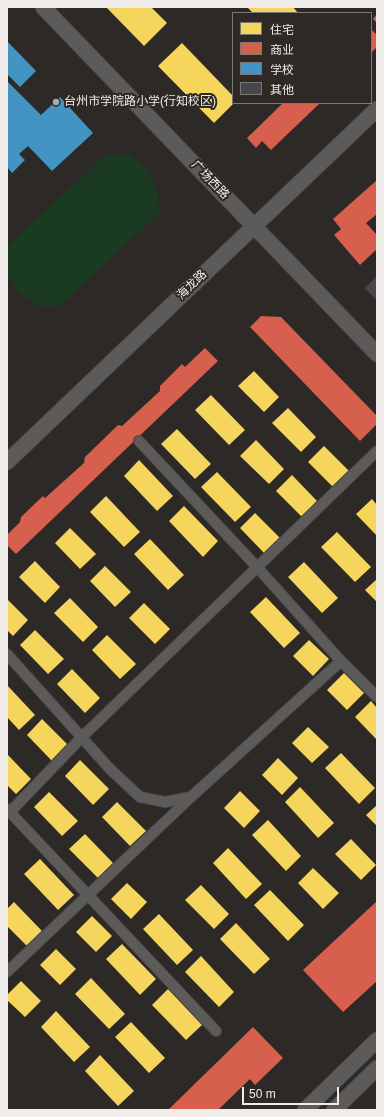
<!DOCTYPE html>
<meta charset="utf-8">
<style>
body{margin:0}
#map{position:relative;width:384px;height:1117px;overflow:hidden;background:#2c2927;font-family:Helvetica,"Noto Sans SC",sans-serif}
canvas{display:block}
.frame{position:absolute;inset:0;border:8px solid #efece9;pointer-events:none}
.legend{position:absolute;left:232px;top:12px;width:140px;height:92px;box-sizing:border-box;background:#2e2925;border:1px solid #7b7773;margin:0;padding:5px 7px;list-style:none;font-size:12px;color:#efece9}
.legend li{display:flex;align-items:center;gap:8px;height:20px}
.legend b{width:20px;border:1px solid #7b7773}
.scale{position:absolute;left:242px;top:1087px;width:97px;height:18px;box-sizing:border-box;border:2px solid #efece9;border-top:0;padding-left:5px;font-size:12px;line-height:14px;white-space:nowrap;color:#efece9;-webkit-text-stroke:3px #2e2925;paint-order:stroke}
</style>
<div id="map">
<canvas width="384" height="1117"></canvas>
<div class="frame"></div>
<ul class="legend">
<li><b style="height:11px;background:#f6d55c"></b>住宅</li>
<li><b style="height:11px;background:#d6604d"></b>商业</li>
<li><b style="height:11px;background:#4393c3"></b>学校</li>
<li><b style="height:11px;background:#47464f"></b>其他</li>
</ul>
<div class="scale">50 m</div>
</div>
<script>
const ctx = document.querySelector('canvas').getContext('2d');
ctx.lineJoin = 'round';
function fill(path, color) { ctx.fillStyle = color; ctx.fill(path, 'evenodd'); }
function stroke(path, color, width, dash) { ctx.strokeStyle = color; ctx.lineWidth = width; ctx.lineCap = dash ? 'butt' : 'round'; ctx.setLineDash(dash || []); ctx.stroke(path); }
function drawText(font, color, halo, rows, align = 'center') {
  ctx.font = font + ' Helvetica,"Noto Sans SC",sans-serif'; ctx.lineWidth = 4; ctx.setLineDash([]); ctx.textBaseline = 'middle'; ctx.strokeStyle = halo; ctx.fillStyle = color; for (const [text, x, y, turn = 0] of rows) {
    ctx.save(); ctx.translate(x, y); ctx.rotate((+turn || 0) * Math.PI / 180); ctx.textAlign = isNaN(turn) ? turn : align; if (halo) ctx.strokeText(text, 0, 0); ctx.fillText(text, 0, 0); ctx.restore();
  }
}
const green = new Path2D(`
 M107 154 130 155 149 171 158 195 160 213 58 307 39 306 18 291 7 275V246Z`);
const homes = new Path2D(`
 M106 7H151L167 23 144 46Z
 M247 7H293L298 13H253Z
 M182 43 233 96V104L214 123 158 66Z
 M254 371 279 397 264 412 238 386Z
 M211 395 245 430 229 445 195 410Z
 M288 408 316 437 301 452 272 423Z
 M177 429 211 464 195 479 161 444Z
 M256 440 284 469 269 484 240 456Z
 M324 446 350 472 334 488 308 462Z
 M139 460 173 496 157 511 124 476Z
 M217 472 251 507 235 522 201 487Z
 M292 475 317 501 302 517 276 491Z
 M106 496 140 532 124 547 90 512Z
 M372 499 377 505V536L356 514Z
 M184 506 218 541 203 557 169 521Z
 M255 513 281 539 265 554 240 528Z
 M70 528 96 554 80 569 55 543Z
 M337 532 371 567 355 582 321 547Z
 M150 539 184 575 168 590 134 554Z
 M35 561 60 587 45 603 19 577Z
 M304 562 338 598 322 613 288 577Z
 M105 566 131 592 115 607 90 581Z
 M377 579V602L365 590Z
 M266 597 300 633 284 648 250 612Z
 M70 598 98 627 83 642 54 613Z
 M7 599 28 620 13 636 7 630Z
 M144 603 170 629 155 644 129 618Z
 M35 630 64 659 48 674 20 645Z
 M107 635 136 664 120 679 92 650Z
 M309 640 329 659 313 676 293 656Z
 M72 669 100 698 85 713 57 684Z
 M344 673 364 693 347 710 327 690Z
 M7 685 35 715 19 730 7 717Z
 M371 701 377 708V740L355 717Z
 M42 719 68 745 52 761 27 735Z
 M308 727 329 747 312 763 292 743Z
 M341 753 375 788 359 804 325 768Z
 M7 754 31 779 16 794 7 785Z
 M278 758 298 778 282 795 262 775Z
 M80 760 109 789 93 805 65 776Z
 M300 787 334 823 318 838 285 802Z
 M240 791 260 811 244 828 224 808Z
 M49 792 78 821 62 836 34 807Z
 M117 802 146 831 130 846 102 817Z
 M377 805V826L366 815Z
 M268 820 301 856 286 871 252 835Z
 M85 834 113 863 98 878 69 849Z
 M351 839 376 865 361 880 335 854Z
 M228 848 262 884 246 899 213 863Z
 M40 859 74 895 58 910 24 874Z
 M313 868 339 893 323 909 298 883Z
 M127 883 147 902 131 919 111 899Z
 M201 885 229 914 214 929 185 900Z
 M270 890 304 925 288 941 254 905Z
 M14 902 42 931 27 946 7 926V909Z
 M159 914 193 950 177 965 143 929Z
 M92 916 112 936 96 952 76 932Z
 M236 923 270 959 254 974 220 939Z
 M122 944 156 979 140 995 106 959Z
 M56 949 76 969 60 985 40 965Z
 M201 956 234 992 219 1007 185 972Z
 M91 978 125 1014 109 1029 75 994Z
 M21 981 41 1001 25 1017 7 1000V995Z
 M168 989 202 1025 186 1040 152 1005Z
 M56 1011 90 1047 74 1062 41 1027Z
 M131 1022 165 1058 149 1073 115 1037Z
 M100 1055 134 1091 118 1106 85 1071Z`);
const shops = new Path2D(`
 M377 14V23L373 19Z
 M371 29 377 35V47L371 53Z
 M283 103H320L271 150 262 141 256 148 247 138Z
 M377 180V214L366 223 377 235V249L360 265 334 235 341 229 333 219Z
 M261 316 281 317 377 416V424L360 441 250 327Z
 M205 348 218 361 16 554 7 545V535L20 522 21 517 43 496 45 498 84 463 85 457 118 425 122 426 160 391V386L182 364 185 367Z
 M377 901V981L343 1012 303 970Z
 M253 1027 283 1058 255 1085 250 1079 218 1110H168Z`);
const schools = new Path2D(`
 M7 41 36 71 20 87 7 74Z
 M7 81 41 115 60 97 93 133 52 171 28 146 19 154 25 160 12 173 7 167Z`);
const building = new Path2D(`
 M377 276V301L365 288Z`);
const street = new Path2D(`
 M139 441 257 567 341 661 377 697
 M7 654 110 769 140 797 165 802 191 797
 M7 809 216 1031
 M10 812 82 737 377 451
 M7 972 191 797 341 661`);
const secondary = new Path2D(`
 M43 7 377 354
 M7 462 377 109
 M305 1110 377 1040
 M334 1110 377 1068`);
const markers = [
 [56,102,4,"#aba8a5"]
];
const poiNames = [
 ["台州市学院路小学(行知校区)",64,102]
];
const streetNames = [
 ["广场西路",210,180,46],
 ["海龙路",192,285,-44]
];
fill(green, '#1a3b21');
fill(homes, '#f6d55c');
fill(shops, '#d6604d');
fill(schools, '#4393c3');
fill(building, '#47464f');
stroke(street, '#484644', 12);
stroke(secondary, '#484644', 17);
stroke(street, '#5d5b5a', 10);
stroke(secondary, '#5d5b5a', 15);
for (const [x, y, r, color] of markers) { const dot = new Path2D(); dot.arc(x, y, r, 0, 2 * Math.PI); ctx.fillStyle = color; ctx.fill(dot); stroke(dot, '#2e2925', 1.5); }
drawText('12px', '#efece9', '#2e2925', poiNames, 'left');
drawText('12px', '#efece9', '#2e2925', streetNames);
</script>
